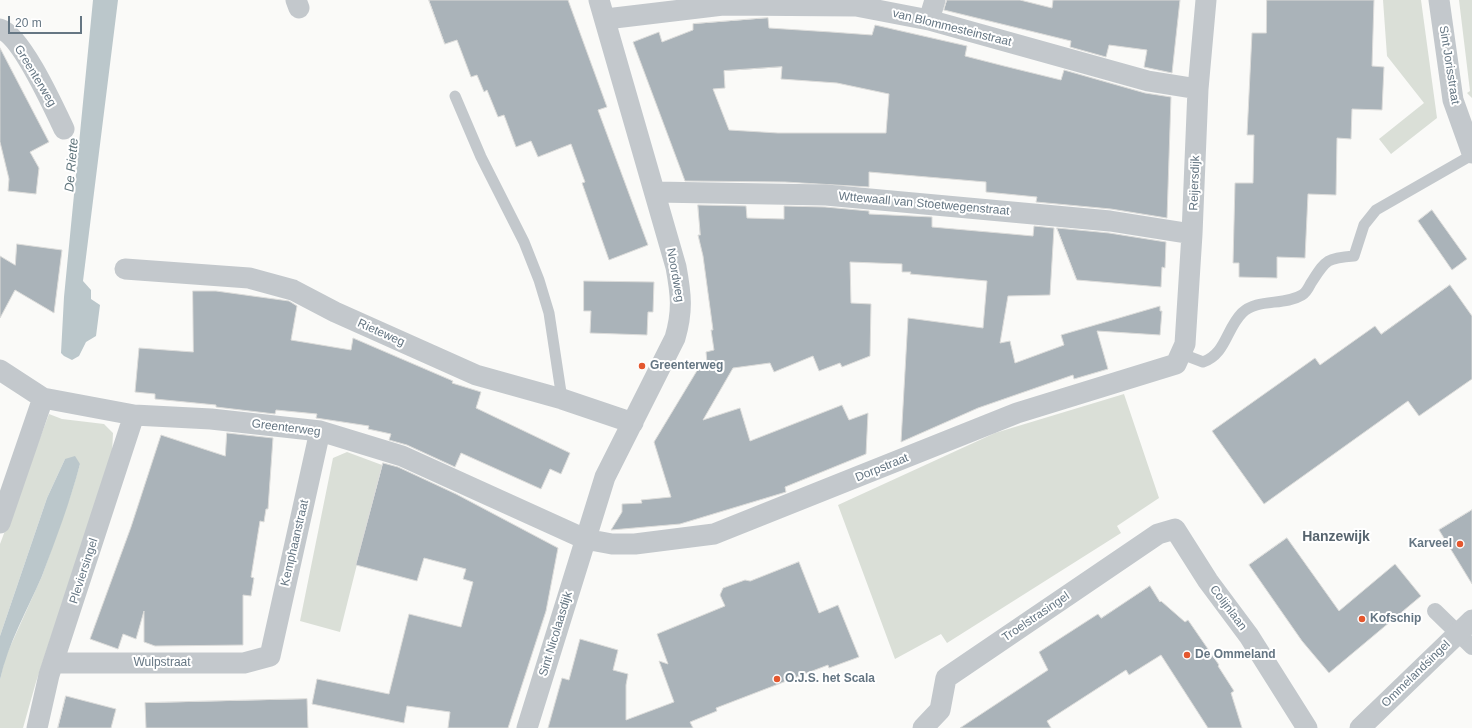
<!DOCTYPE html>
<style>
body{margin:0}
#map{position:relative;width:1472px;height:728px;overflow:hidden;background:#fafaf8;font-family:Helvetica,sans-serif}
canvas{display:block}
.scale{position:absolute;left:8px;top:16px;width:74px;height:18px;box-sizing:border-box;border:2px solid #657683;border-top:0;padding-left:5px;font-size:12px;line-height:14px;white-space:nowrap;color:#657683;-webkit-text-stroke:3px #fff;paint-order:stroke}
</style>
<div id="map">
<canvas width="1472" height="728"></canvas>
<div class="scale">20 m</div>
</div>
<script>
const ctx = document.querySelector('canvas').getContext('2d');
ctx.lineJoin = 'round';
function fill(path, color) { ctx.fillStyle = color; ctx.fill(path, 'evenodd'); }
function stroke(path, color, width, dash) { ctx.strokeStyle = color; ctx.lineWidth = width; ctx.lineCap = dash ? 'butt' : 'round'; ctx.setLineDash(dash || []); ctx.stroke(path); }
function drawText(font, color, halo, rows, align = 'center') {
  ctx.font = font + ' Helvetica,sans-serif'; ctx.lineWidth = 4; ctx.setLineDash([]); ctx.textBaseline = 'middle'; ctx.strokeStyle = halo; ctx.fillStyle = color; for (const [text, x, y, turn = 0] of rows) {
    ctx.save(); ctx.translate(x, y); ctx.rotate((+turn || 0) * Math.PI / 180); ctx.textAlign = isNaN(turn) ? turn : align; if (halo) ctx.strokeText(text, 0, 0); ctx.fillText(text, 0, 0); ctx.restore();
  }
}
const green = new Path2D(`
 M1383 0H1421L1437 118 1391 154 1379 139 1424 103 1387 56Z
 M1459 0H1472V98L1467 93 1470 91Z
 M1124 394 1159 498 1117 526 1121 533 947 643 941 634 895 659 838 505 995 433Z
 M49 414 62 419 104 424 113 433 112 454 36 682 23 728H0V680L5 658 42 576 72 491 80 464 65 459 47 498 0 636V544Z
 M347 452 382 465 340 632 300 621 333 458Z`);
const water = new Path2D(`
 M93 0H118L83 281 91 290V299L100 305 96 336 86 342 79 356 72 360 64 356 61 353 64 297Z
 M75 456 80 464C70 502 56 539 42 576 27 611 8 643 0 680V636L47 498 65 459Z`);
const building = new Path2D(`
 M429 0H568L607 107 598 110 648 245 609 260 582 183 585 182 571 144 538 157 531 141 516 147 504 115 498 117 487 90 484 92 477 75 471 77 457 40 445 44Z
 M947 0H1020L1052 8 1053 0H1180L1172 73 1144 67 1147 50 1109 45 1106 57 1070 47 1071 41 944 10Z
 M1267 0H1374L1372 66 1384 67 1382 110 1352 109 1351 139 1337 138 1336 195 1308 194 1305 258 1277 257V278L1239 277V263H1233L1235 183H1253L1254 135H1247L1252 33H1266Z
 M768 18 769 28 831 32 872 35 875 25 967 46 965 56 1004 66 1061 80 1064 70 1145 93 1171 97 1167 218 1111 209 1036 202 1037 197 986 192V182L869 172V187L785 182 685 181 633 42 659 32 662 42 693 30V24ZM782 67 781 79 837 83 889 94 886 133H778L729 130 713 89 725 88 724 71Z
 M0 48 49 142 30 152 39 168 36 194 8 191 9 179 0 142Z
 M698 205 746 206 747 218 784 219V206L825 207 869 211V214L932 217V227L1011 234 1033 236 1034 226 1054 228 1050 295 1008 296 1000 343 1010 341 1015 363 1064 345 1061 335 1160 306V311H1162L1160 335 1097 331 1108 369 1074 379 1073 375 978 408 901 442 908 318 983 328 987 281 910 274 911 272H902V264L850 262 851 303 871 304 870 356 842 367 840 363 819 371 813 356 774 372 770 363 733 368 703 420 740 408 750 441 842 405 849 420 868 413 866 454 785 487 786 492 680 524 611 530 622 512V504L642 503 641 500 671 497 654 442 701 364 707 363 706 352 714 350 711 330H713L703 256 698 235H700Z
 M1432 210 1467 259 1452 270 1418 221Z
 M1057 228 1109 233 1166 242 1165 268 1162 267 1161 287 1077 280Z
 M17 244 62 250 54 313 15 290 0 318V256L15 265Z
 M584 281 654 282 653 312H648L647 335 590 333 591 311H584Z
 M1450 285 1472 316V379L1419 416 1408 401 1264 504 1212 431 1315 358 1320 365 1375 326 1381 334Z
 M193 291H216L289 301 297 306 291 340 351 350 353 338 453 381 452 383 481 392 476 408 570 453 561 474 550 469 541 489 461 453 455 467 407 445 389 440 391 434 368 429 369 426 316 418 317 414 276 410 275 414 216 407V405L155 399V394L135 392 139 348 193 352Z
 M227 433 273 438 268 509H266L264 522 260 521 251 577 254 578 251 596 243 595V645L155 646 144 642V611L136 639 123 634 118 649 90 639 131 527 161 435 225 456Z
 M383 463 398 467 456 494 558 548 546 611 508 728H448L450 712 407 706 404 723 312 704 317 679 389 694 409 614 461 627 473 582 463 579 466 569 424 558 417 581 356 565Z
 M1472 510V584L1439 530Z
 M1287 538 1339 611 1395 564 1421 596 1329 673 1302 641 1249 565Z
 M799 562 819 613 838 605 859 657 829 668 828 665 716 708 717 711 690 722 693 728H548L562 678 569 680 580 639 618 650 613 670 628 674 626 685V720L674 702 659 661 668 664 657 634 725 606 720 595 723 588 745 580 750 581Z
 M1150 586 1160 602 1161 601 1185 622 1188 620 1219 665 1218 666 1234 691 1231 693 1242 728H1208L1161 655 1129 675 1126 670 1047 721 1051 728H960L1048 670 1039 652 1098 614 1101 618Z
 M66 696 116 709 111 728H58Z
 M307 699 308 728H146L145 703Z`);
const service = new Path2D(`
 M455 96 481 157 524 242 539 280 549 313 562 399
 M1182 354 1203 362C1226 354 1226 329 1242 313 1257 298 1284 306 1302 295 1306 293 1309 287 1311 283 1326 260 1326 258 1354 256L1364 225 1376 210 1472 155`);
const pedestrian = new Path2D(`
 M1435 611 1472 647`);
const minor = new Path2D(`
 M296 0 299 8
 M1439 0 1453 100 1472 153
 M606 19 723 5 856 6 929 20 1148 81 1198 89
 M929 20 935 0
 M0 29C21 35 54 108 64 129
 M655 192 826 195 1110 221 1192 234
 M125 269 249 278 293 290 335 312 476 375 562 399 633 423
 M0 370 43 398 134 415 211 419 320 431 402 456 585 539 612 544H635L714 534 1017 413 1176 364 1185 344 1192 234 1198 89 1206 0
 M0 523 43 398
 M54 663H244L270 656 320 431
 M37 728 49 675 134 415
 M527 728 605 477 675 338C683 311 681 294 676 267L599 0
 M923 728 940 710 946 678 1158 534 1175 529 1208 581 1249 636 1307 728
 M1360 728 1472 620`);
const markers = [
 [642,366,4,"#e4572e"],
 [1460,544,4,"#e4572e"],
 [1362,619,4,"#e4572e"],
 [1187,655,4,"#e4572e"],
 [777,679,4,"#e4572e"]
];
const streetNames = [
 ["van Blommesteinstraat",952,28,14],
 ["Sint Jorisstraat",1449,65,81],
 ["Greenterweg",35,76,59],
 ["Reijersdijk",1195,183,-88],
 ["Wttewaall van Stoetwegenstraat",924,204,5],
 ["Noordweg",675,275,80],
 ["Rieteweg",381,333,24],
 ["Greenterweg",286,428,7],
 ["Dorpstraat",882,468,-22],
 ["Kemphaanstraat",295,543,-77],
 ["Pleviersingel",84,571,-72],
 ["Colijnlaan",1228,608,53],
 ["Troelstrasingel",1036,617,-34],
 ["Sint Nicolaasdijk",556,634,-73],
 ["Wulpstraat",162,663],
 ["Ommelandsingel",1416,674,-44]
];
const poiNames = [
 ["Greenterweg",650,366],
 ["Karveel",1452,544,"right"],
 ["Kofschip",1370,619],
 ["De Ommeland",1195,655],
 ["O.J.S. het Scala",785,679]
];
const waterNames = [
 ["De Riette",72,165,-85]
];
const quarterNames = [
 ["Hanzewijk",1336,537]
];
fill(green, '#dadfd7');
fill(water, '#bbc7cb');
fill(building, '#aab3b9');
stroke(building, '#dcdcda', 1);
stroke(service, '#c3c8cc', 11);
stroke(pedestrian, '#c3c8cc', 16);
stroke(minor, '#c3c8cc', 21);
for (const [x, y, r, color] of markers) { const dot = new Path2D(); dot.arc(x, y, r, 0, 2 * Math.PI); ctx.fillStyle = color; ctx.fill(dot); stroke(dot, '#fff', 1.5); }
drawText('12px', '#657683', '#fff', streetNames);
drawText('bold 12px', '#657683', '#fff', poiNames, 'left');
drawText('italic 13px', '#60757c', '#fff', waterNames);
drawText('bold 14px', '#57646e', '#fff', quarterNames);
</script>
